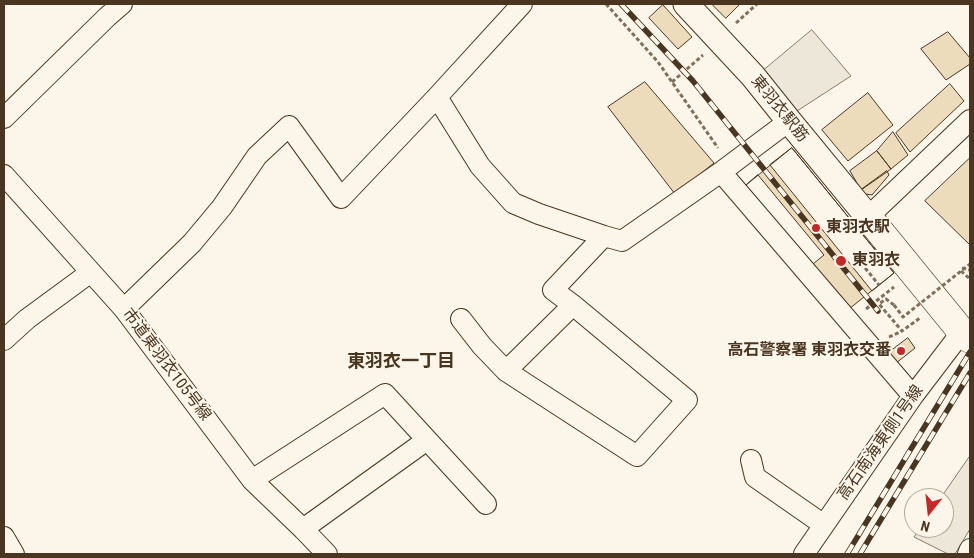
<!DOCTYPE html>
<meta charset="utf-8">
<style>
body{margin:0}
#map{position:relative;width:974px;height:558px;overflow:hidden;background:#fbf6e9;font-family:"Roboto Condensed",sans-serif}
canvas{display:block}
.frame{position:absolute;inset:0;border:5px solid #4a3520;pointer-events:none}
.north{position:absolute;left:904px;top:488px;width:50px;height:50px;box-sizing:border-box;background:#fbf6e9;border:1px solid #b4a999;border-radius:50%;rotate:196deg;font-size:14px;font-weight:700;line-height:20px;text-align:center;color:#4a3520}
.north::after{content:'';display:block;margin:auto;width:18px;height:22px;background:#c62828;clip-path:polygon(50% 0,100% 100%,50% 72%,0 100%)}
</style>
<div id="map">
<canvas width="974" height="558"></canvas>
<div class="frame"></div>
<div class="north">N</div>
</div>
<script>
const ctx = document.querySelector('canvas').getContext('2d');
ctx.lineJoin = 'round';
function fill(path, color) { ctx.fillStyle = color; ctx.fill(path, 'evenodd'); }
function stroke(path, color, width, dash) { ctx.strokeStyle = color; ctx.lineWidth = width; ctx.lineCap = dash ? 'butt' : 'round'; ctx.setLineDash(dash || []); ctx.stroke(path); }
function drawText(font, color, halo, rows, align = 'center') {
  ctx.font = font + ' "Roboto Condensed","Noto Sans JP",sans-serif'; ctx.lineWidth = 4; ctx.setLineDash([]); ctx.textBaseline = 'middle'; ctx.strokeStyle = halo; ctx.fillStyle = color; for (const [text, x, y, turn = 0] of rows) {
    ctx.save(); ctx.translate(x, y); ctx.rotate((+turn || 0) * Math.PI / 180); ctx.textAlign = isNaN(turn) ? turn : align; if (halo) ctx.strokeText(text, 0, 0); ctx.fillText(text, 0, 0); ctx.restore();
  }
}
const parking = new Path2D(`
 M812 30 851 76 797 111 764 70Z
 M970 456V529L955 554H948L914 537 920 528H944V498H941Z`);
const building = new Path2D(`
 M712 4H740L726 18Z
 M663 5 692 37 678 49 649 18Z
 M948 32 970 58V64L946 80 921 49Z
 M645 82 714 163 675 194 608 107Z
 M950 84 964 101 910 152 896 133Z
 M868 93 893 125 848 161 822 130Z
 M893 132 908 155 891 169 877 151Z
 M792 148 894 273 844 313 743 188Z
 M792 148 894 273 872 291 770 165Z
 M877 151 891 169 861 190 850 171Z
 M970 158V245L925 201Z
 M887 171 889 175 872 195 865 194 861 190Z
 M758 175 824 255 808 268 743 188Z
 M908 338 915 348 895 364 887 354Z`);
const path = new Path2D(`
 M606 4 658 62 718 148
 M736 23 757 4
 M672 82 703 55
 M861 263 879 285
 M962 268 970 270
 M961 271 970 279
 M894 305 886 299 879 304 902 331 920 318
 M866 309 894 287
 M889 337 902 331`);
const minor = new Path2D(`
 M437 97 480 166 513 203 539 214 604 236 622 241 721 172 913 396
 M4 118 107 17 122 4
 M721 172 789 121
 M4 175 124 309 252 480 303 529 327 554
 M868 217 970 120
 M124 309 192 243 222 207 257 156 289 126 341 198 437 97 522 4
 M461 319 482 346 506 371 637 456 687 400 573 305 553 290 604 236
 M4 340 27 319 91 272
 M506 371 573 305
 M751 460 755 477 824 525
 M252 480 385 394 486 504
 M303 529 427 440
 M4 537 14 554
 M804 554 913 396 961 333
 M968 554 970 549`);
const tertiary = new Path2D(`
 M686 4 753 76 789 121 868 217`);
const secondary = new Path2D(`
 M868 217 957 326 961 333 970 339`);
const rail = new Path2D(`
 M621 4 693 81 878 311
 M847 554 970 352
 M860 554 970 373`);
const pathBridge = new Path2D(`
 M894 305 903 317 970 264`);
const markers = [
 [816,228,5,"#c62828"],
 [841,261,6,"#c62828"],
 [901,351,5,"#c62828"]
];
const streetNames = [
 ["東羽衣駅筋",779,109,51],
 ["市道東羽衣105号線",166,365,53],
 ["高石南海東側1号線",881,443,-55]
];
const poiNames = [
 ["東羽衣駅",826,228],
 ["東羽衣",852,261],
 ["高石警察署 東羽衣交番",891,351,"right"]
];
const neighbourhoodNames = [
 ["東羽衣一丁目",401,362]
];
fill(parking, '#ede7d9');
stroke(parking, '#887966', 1);
fill(building, '#ecdcbc');
stroke(building, '#4a3520', 1);
stroke(minor, '#4a3520', 22);
stroke(tertiary, '#4a3520', 27);
stroke(secondary, '#4a3520', 29);
stroke(path, '#7f6f5c', 3, [4, 2.5]);
stroke(minor, '#fbf6e9', 20);
stroke(tertiary, '#fbf6e9', 25);
stroke(secondary, '#fbf6e9', 28);
stroke(rail, '#4a3520', 5.5);
stroke(rail, '#fbf6e9', 4, [11]);
stroke(pathBridge, '#7f6f5c', 3, [4, 2.5]);
for (const [x, y, r, color] of markers) { const dot = new Path2D(); dot.arc(x, y, r, 0, 2 * Math.PI); ctx.fillStyle = color; ctx.fill(dot); stroke(dot, '#fbf6e9', 2); }
drawText('16px', '#4a3520', '#fbf6e9', streetNames);
drawText('bold 16px', '#4a3520', '#fbf6e9', poiNames, 'left');
drawText('bold 18px', '#4a3520', '#fbf6e9', neighbourhoodNames);
</script>
